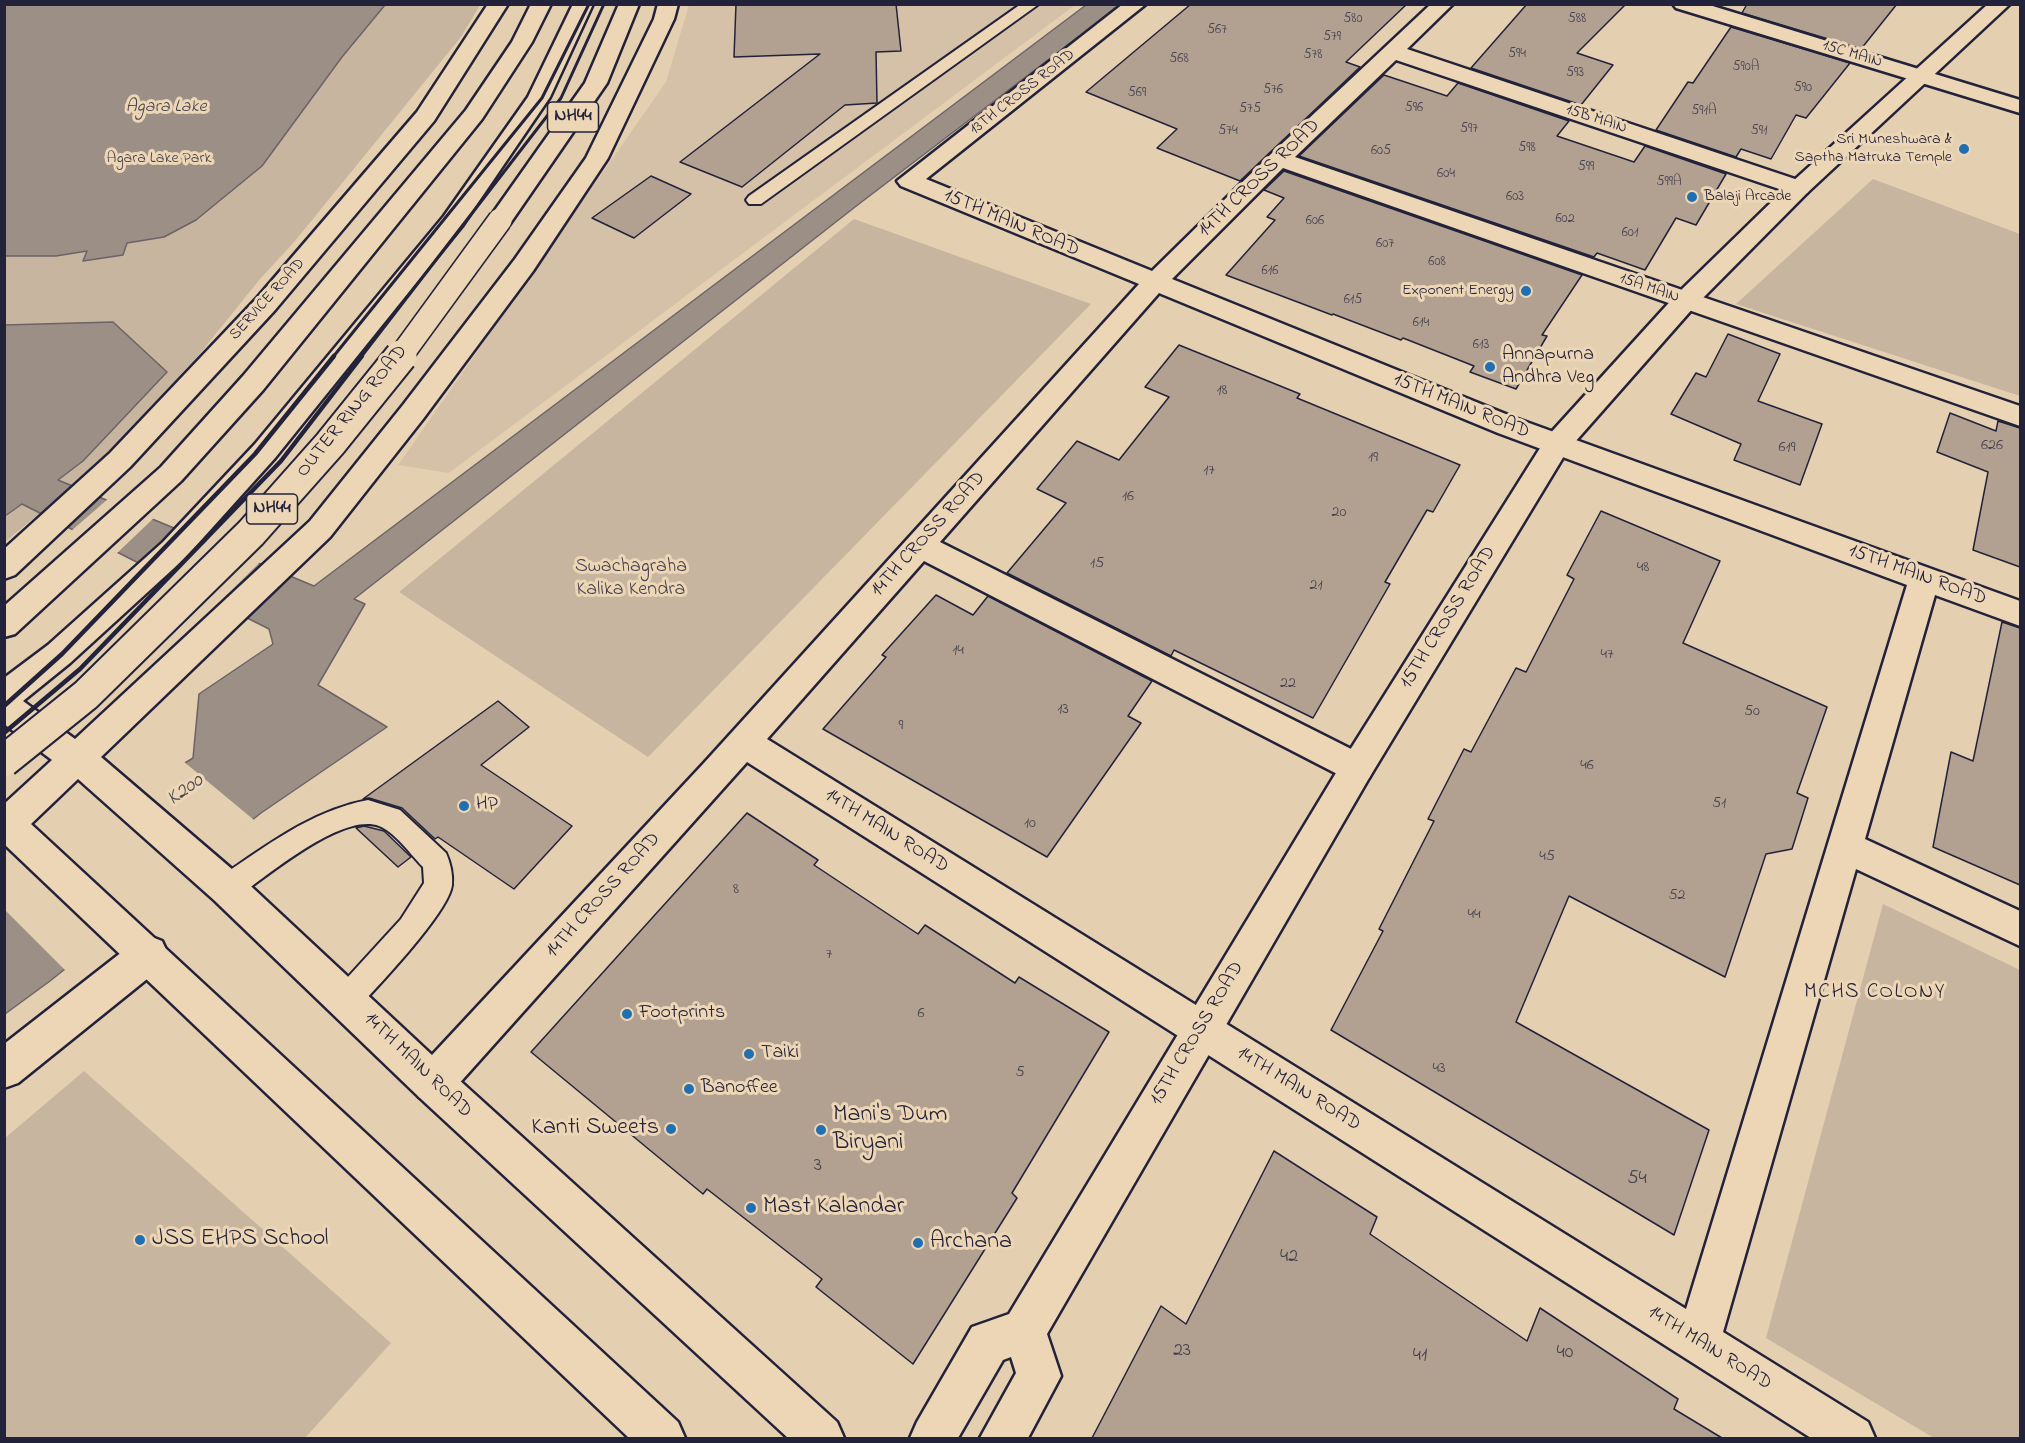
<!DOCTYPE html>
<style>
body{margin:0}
#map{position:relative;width:2025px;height:1443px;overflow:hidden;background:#e4cfb0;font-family:"Indie Flower",sans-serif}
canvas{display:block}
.frame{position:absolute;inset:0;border:6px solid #22223b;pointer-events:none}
</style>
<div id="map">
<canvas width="2025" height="1443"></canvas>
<div class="frame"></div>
</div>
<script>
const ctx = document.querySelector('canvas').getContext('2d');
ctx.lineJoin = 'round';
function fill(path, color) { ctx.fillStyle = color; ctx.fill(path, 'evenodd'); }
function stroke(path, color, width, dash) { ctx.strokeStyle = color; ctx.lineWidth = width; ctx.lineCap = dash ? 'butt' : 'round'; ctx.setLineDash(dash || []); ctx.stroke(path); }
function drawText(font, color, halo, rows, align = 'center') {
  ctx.font = font + ' "Indie Flower",sans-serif'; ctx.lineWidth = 6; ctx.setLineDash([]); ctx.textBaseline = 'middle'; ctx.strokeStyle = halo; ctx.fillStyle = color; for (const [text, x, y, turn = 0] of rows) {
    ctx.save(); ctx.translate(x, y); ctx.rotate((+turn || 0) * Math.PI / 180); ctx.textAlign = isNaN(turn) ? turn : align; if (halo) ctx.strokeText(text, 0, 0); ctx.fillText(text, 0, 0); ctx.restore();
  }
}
const built = new Path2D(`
 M689 5H1075L449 473 398 465 666 82Z`);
const green = new Path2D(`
 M5 5H480L461 37 295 241 260 279 198 356 85 476 5 542Z
 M1873 179 2020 234V396L1736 304Z
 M854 219 1091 304 648 757 399 592Z
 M1883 904 2020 970V1438H1934L1766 1338Z
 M84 1071 391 1343 305 1438H5V1138Z`);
const water = new Path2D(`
 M4 5 5 4 385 5 342 57 262 166 196 220 164 237 127 243 123 255 83 261 87 251 56 256H5Z
 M1086 5H1120L855 207 354 599 365 604 318 685 387 727 261 813 50 981 5 1014V874L193 758 199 694 273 644 269 629 22 504 5 516 4 325 113 322 167 372 83 461 58 480 314 586Z`);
const pier = new Path2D(`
 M109 498 155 517 115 555 70 532Z
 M209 539 261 561 216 606 166 580Z
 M183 761 254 820 67 972 5 910 4 870Z`);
const building = new Path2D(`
 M736 4H896L901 51 876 52 877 103 845 105 742 187 680 162 820 54 734 57Z
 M1191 4H1407L1346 62 1360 67 1240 181 1157 148 1177 129 1086 92Z
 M1527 4H1626L1577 53 1613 65 1581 105 1471 68Z
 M1747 4H1897L1861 49 1742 13Z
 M1731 27 1850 63 1806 118 1796 115 1771 159 1741 149 1736 157 1656 130 1688 82 1693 83Z
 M1384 75 1447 96 1458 83 1569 121 1557 136 1634 162 1645 146 1726 174 1696 225 1676 218 1645 270 1597 253 1594 257 1299 156Z
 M1284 171 1582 275 1542 335 1547 336 1516 389 1470 372 1474 366 1403 338 1401 340 1333 314 1332 315 1226 275 1275 220 1267 217 1284 198 1264 190Z
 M651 176 691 194 634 238 592 218Z
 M1728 334 1780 354 1758 401 1822 424 1800 485 1734 460 1741 444 1671 414 1696 373 1706 377Z
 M1179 345 1300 394 1297 398 1460 465 1433 512 1427 510 1385 582 1390 584 1313 718 1174 650 1171 656 1007 573 1066 503 1037 489 1077 441 1119 460 1169 397 1145 387Z
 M1950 413 1996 431 1998 421 2020 428V567L1973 550 1988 472 1937 452Z
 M1601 511 1720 561 1683 643 1827 707 1797 793 1808 798 1792 849 1766 854 1725 977 1569 896 1516 1022 1709 1130 1674 1235 1331 1030 1383 931 1379 929 1434 821 1428 819 1464 749 1471 752 1516 668 1526 672 1574 579 1567 575Z
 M936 595 973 615 988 596 1152 681 1128 716 1141 723 1047 857 823 729 886 657 882 655Z
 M2002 622 2020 628V885L1933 847 1951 752 1973 761Z
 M498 701 529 727 481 765 572 826 514 889 438 837 435 839 402 808 369 798 363 799Z
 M747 813 818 860 814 865 918 934 925 925 1015 983 1019 977 1109 1032 1012 1193 1017 1198 913 1364 816 1287 822 1279 707 1189 703 1194 531 1052Z
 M364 826 384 831 411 857 398 867 356 828Z
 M1274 1151 1377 1217 1370 1234 1527 1341 1540 1308 1678 1399 1674 1409 1722 1438H1092L1161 1306 1186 1324Z`);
const lane = new Path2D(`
 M1021 4H1039L761 204H749L746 200 749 196Z
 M368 800 400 810 446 853C450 862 453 874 452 885 449 912 378 986 357 1009L347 1013 337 1009 332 999 337 989 401 919 424 883 423 867C411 855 395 832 379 826 342 812 266 877 237 897L227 901 217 897 213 888 217 879C265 847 310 811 368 800Z`);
const street = new Path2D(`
 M1123 4H1146L926 179 1152 271 1271 154 1431 4H1453L1407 49 1807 183 1811 188 1807 193H1791L1396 60 1295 157 2020 406V426L1283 168 1172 279 1518 419 2020 601V626L1935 595 1865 839 2020 911V946L1856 869 1723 1332 1868 1422 1875 1438H1811L747 762 447 1097 433 1103 419 1097 413 1083 419 1069 704 763 1139 284 901 186 897 181ZM1159 293 1498 433 1907 585 1686 1309 767 739 924 561 1345 778 1357 783 1369 778 1374 768 1369 758 940 542Z
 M1673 4H1706L2020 100V113L1676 8Z
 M149 936 162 941 168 954 162 967 18 1083 4 1088V1044L136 941Z`);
const secondary = new Path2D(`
 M488 4H508L434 121 275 310 130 467 15 575 4 579V549L110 453 257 298 417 112Z
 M573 4H593L550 97 462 226 275 458 185 558 70 663 23 701 75 739 310 521 403 405 515 259 586 158 654 19 658 4H678L674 19 608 158 533 271 423 419 330 537 101 757 240 876 447 1069 837 1422 844 1438H788L419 1097 214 900 78 779 31 824 678 1422 685 1438H629L4 844V804L52 760 4 724V678L48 645 163 542 255 444 444 216 528 97Z
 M1988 4H2010L1807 193 1694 307 1567 451 1369 778 1047 1334 1061 1376 1028 1438H980L1016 1373 1011 1357 1003 1360 958 1438H910L917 1422 972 1327 1009 1314 1345 758 1547 437 1676 295 1791 183Z`);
const highway = new Path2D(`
 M531 4H551L532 42 482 119 263 390 181 481 15 634 4 637V606L161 467 243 376 466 110 512 42Z
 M619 4H639L607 83 509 225 500 227 491 225 488 220 585 83Z`);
const railFar1 = new Path2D(`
 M333 357 542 98 589 4
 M361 357 561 98 604 4`);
const rail = new Path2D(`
 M4 706 62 654 255 454 334 356
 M4 733 80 669 281 461 362 356`);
const highwayBridgeFar1 = new Path2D(`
 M400 357 500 220`);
const highwayBridge = new Path2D(`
 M4 761 86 695 251 533 330 444 401 356`);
const markers = [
 [1964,149,6,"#1f6fb2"],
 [1692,197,6,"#1f6fb2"],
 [1526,291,6,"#1f6fb2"],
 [1490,367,6,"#1f6fb2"],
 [464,806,6,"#1f6fb2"],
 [627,1014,6,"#1f6fb2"],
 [749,1054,6,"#1f6fb2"],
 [689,1089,6,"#1f6fb2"],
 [671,1129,6,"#1f6fb2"],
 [821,1130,6,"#1f6fb2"],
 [751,1208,6,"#1f6fb2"],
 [140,1240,6,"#1f6fb2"],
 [918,1243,6,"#1f6fb2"]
];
const farNumbernames = [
 ["580",1353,20],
 ["588",1577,20],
 ["567",1217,31],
 ["579",1332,38],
 ["594",1517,55],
 ["578",1313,56],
 ["568",1179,60],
 ["590A",1746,68],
 ["593",1575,74],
 ["590",1803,89],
 ["576",1273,91],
 ["569",1137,94],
 ["596",1414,109],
 ["575",1250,110],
 ["591A",1704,112],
 ["597",1469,130],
 ["574",1228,132],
 ["591",1759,132],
 ["598",1527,149],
 ["605",1381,152],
 ["599",1586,168],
 ["604",1446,175],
 ["599A",1669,183],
 ["603",1515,198],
 ["602",1565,220],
 ["606",1315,222],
 ["601",1630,234],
 ["607",1385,245],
 ["608",1437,263],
 ["616",1270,272],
 ["615",1353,301],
 ["614",1421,324],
 ["613",1481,346]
];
const farStreetnames = [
 ["15C MAIN",1852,55,17],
 ["13TH CROSS ROAD",1023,93,-38],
 ["15B MAIN",1596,120,18],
 ["15A MAIN",1649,289,19],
 ["SERVICE ROAD",268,300,-48]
];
const farPoinames = [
 ["Sri Muneshwara &",1952,140],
 ["Saptha Matruka Temple",1952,158],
 ["Balaji Arcade",1704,197,"left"],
 ["Exponent Energy",1514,291]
];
const farParknames = [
 ["Agara Lake Park",159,159]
];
const numberNames = [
 ["18",1222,391],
 ["626",1992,446],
 ["619",1787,448],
 ["19",1373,458],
 ["17",1209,471],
 ["16",1128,497],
 ["20",1339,513],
 ["15",1097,564],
 ["48",1643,568],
 ["21",1316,586],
 ["14",958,651],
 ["47",1607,655],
 ["22",1288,684],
 ["13",1063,710],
 ["50",1752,712],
 ["9",901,726],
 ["46",1587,766],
 ["51",1719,804],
 ["10",1030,824],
 ["45",1547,857],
 ["8",736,890],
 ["52",1677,896],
 ["44",1474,915],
 ["7",829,955],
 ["6",921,1014],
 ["43",1439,1069],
 ["5",1020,1073]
];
const farWaternames = [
 ["Agara Lake",166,108]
];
const shields = [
 [573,117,51],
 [272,509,51]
];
const shieldNames = [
 ["NH44",573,117],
 ["NH44",272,509]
];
const streetNames = [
 ["14TH CROSS ROAD",1260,179,-44],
 ["15TH MAIN ROAD",1011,224,23],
 ["15TH MAIN ROAD",1461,407,22],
 ["OUTER RING ROAD",353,412,-51],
 ["14TH CROSS ROAD",929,535,-48],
 ["15TH MAIN ROAD",1917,576,20],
 ["15TH CROSS ROAD",1449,618,-58],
 ["14TH MAIN ROAD",886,832,32],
 ["14TH CROSS ROAD",604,896,-48],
 ["15TH CROSS ROAD",1198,1034,-59],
 ["14TH MAIN ROAD",417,1066,44],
 ["14TH MAIN ROAD",1298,1090,32],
 ["14TH MAIN ROAD",1709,1349,32]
];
const poiNames = [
 ["Annapurna",1502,356],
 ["Andhra Veg",1502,379],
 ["HP",476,806],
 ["Footprints",639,1014],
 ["Taiki",761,1054],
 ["Banoffee",701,1089]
];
const parkNames = [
 ["Swachagraha",631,568],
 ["Kalika Kendra",631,591]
];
const nearNumbernames = [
 ["3",818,1167],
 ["54",1637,1180],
 ["42",1289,1258],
 ["23",1182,1352],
 ["40",1565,1354],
 ["41",1420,1357]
];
const waterNames = [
 ["K200",186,791,-36]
];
const neighbourhoodNames = [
 ["MCHS COLONY",1875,994]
];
const nearPoinames = [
 ["Mani's Dum",833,1116],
 ["Biryani",833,1144],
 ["Kanti Sweets",659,1129,"right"],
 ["Mast Kalandar",763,1208],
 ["JSS EHPS School",152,1240],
 ["Archana",930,1243]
];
fill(built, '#d5c1a7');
fill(green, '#c8b59f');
fill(water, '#9c8f85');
stroke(water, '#6b6367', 1.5);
fill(pier, '#e4cfb0');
fill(building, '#b2a191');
stroke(building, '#22223b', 1.5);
stroke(lane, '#22223b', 4);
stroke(street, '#22223b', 5);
stroke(secondary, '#22223b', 5);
stroke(highway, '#22223b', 5);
fill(lane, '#ecd6b5');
fill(street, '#ecd6b5');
fill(secondary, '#ecd6b5');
fill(highway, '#ecd6b5');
stroke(railFar1, '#22223b', 3);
stroke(rail, '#22223b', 4.5);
stroke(highwayBridgeFar1, '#22223b', 26, []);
stroke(highwayBridge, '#22223b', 35, []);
stroke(highwayBridgeFar1, '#ecd6b5', 23);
stroke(highwayBridge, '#ecd6b5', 31);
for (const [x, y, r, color] of markers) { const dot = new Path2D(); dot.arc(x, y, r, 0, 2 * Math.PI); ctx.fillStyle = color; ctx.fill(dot); stroke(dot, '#ecd6b5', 2); }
drawText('14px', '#464250', null, farNumbernames);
drawText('16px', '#22223b', '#ecd6b5', farStreetnames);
drawText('16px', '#22223b', '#ecd6b5', farPoinames, 'right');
drawText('16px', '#433f4f', '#ecd6b5', farParknames);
drawText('16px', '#464250', null, numberNames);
drawText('italic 18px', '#474351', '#ecd6b5', farWaternames);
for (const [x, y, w] of shields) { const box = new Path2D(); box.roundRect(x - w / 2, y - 15, w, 30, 4.5); ctx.fillStyle = '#ecd6b5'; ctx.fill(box); stroke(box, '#22223b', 1.5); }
drawText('bold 18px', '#22223b', null, shieldNames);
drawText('20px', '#22223b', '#ecd6b5', streetNames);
drawText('20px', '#22223b', '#ecd6b5', poiNames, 'left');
drawText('20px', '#433f4f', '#ecd6b5', parkNames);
drawText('20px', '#464250', null, nearNumbernames);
drawText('italic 21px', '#474351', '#ecd6b5', waterNames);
ctx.letterSpacing = '1.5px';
drawText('21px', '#22223b', '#ecd6b5', neighbourhoodNames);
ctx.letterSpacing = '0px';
drawText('24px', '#22223b', '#ecd6b5', nearPoinames, 'left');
</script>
